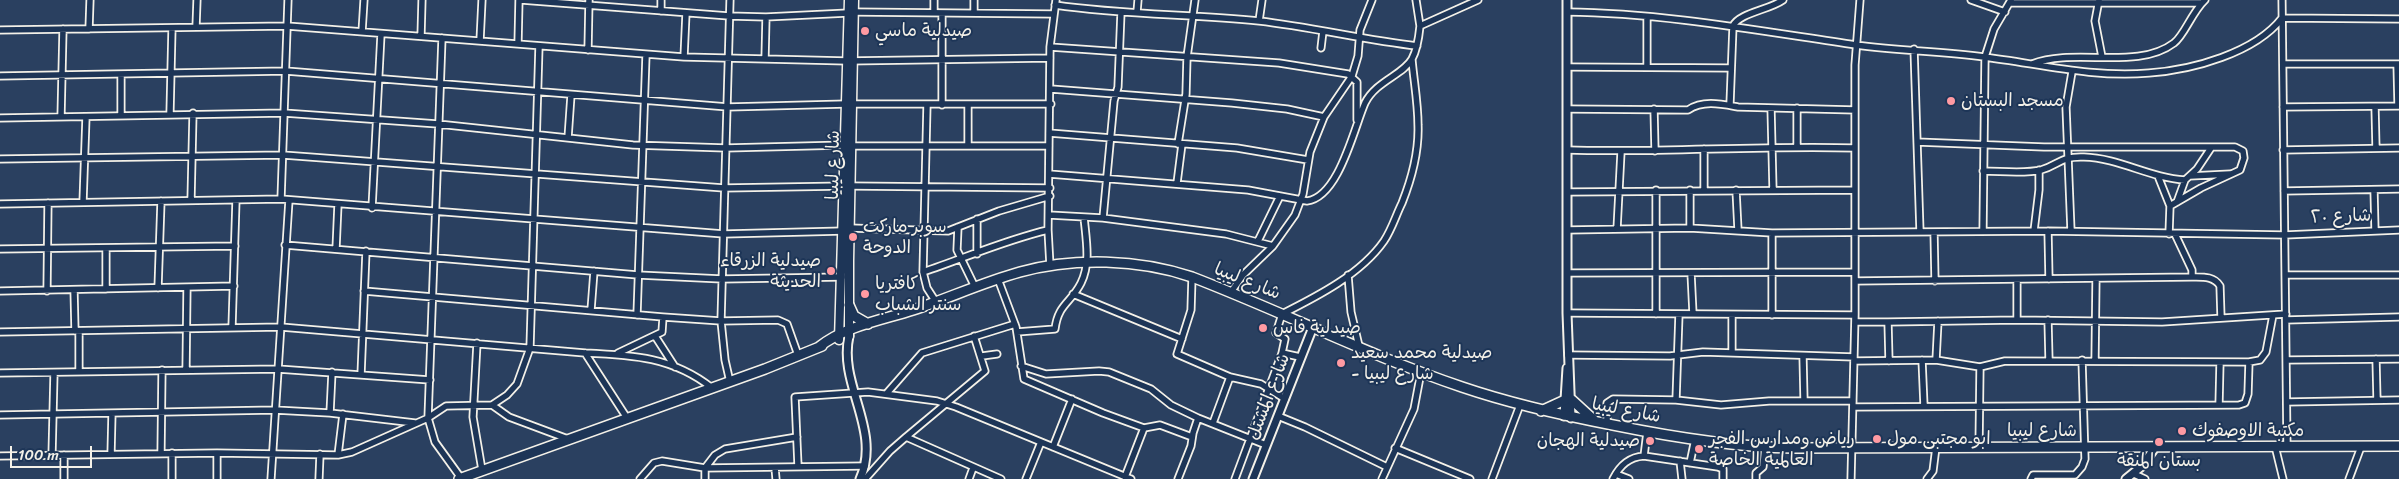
<!DOCTYPE html>
<meta charset="utf-8">
<style>
body{margin:0}
#map{position:relative;width:2399px;height:479px;overflow:hidden;background:#2a4060;font-family:Sriracha,sans-serif}
canvas{display:block}
.scale{position:absolute;left:10px;top:446px;width:82px;height:22px;box-sizing:border-box;border:2px solid #f4f1e8;border-top:0;padding-left:6px;font-size:15px;line-height:18px;white-space:nowrap;color:#f4f1e8;-webkit-text-stroke:4px #1d3557;paint-order:stroke}
</style>
<div id="map">
<canvas width="2399" height="479"></canvas>
<div class="scale">100 m</div>
</div>
<script>
const ctx = document.querySelector('canvas').getContext('2d');
ctx.lineJoin = 'round';
function stroke(path, color, width, dash) { ctx.strokeStyle = color; ctx.lineWidth = width; ctx.lineCap = dash ? 'butt' : 'round'; ctx.setLineDash(dash || []); ctx.stroke(path); }
function drawText(font, color, halo, rows, align = 'center') {
  ctx.font = font + ' Sriracha,"Playpen Sans Arabic",sans-serif'; ctx.lineWidth = 4; ctx.setLineDash([]); ctx.textBaseline = 'middle'; ctx.strokeStyle = halo; ctx.fillStyle = color; for (const [text, x, y, turn = 0] of rows) {
    ctx.save(); ctx.translate(x, y); ctx.rotate((+turn || 0) * Math.PI / 180); ctx.textAlign = isNaN(turn) ? turn : align; if (halo) ctx.strokeText(text, 0, 0); ctx.fillText(text, 0, 0); ctx.restore();
  }
}
const minor = new Path2D(`
 M521 0 729 16 766 17 848 13
 M1416 0 1420 26
 M1971 0 2005 12
 M2099 0 2095 21 2102 57
 M2282 0 2287 446
 M2010 3H2202
 M1055 5C1123 15 1191 14 1259 21 1312 27 1364 40 1417 46
 M661 11V0
 M854 12 1053 14
 M974 12V0
 M1137 12 1138 0
 M1567 12C1664 13 1760 31 1856 45 1898 51 1941 51 1984 57 2040 64 2093 78 2149 73 2192 70 2255 53 2282 18
 M934 13V0
 M2282 18 2399 19
 M1259 21 1262 0
 M196 27 197 0
 M89 29 90 0
 M0 30 287 26 684 57 847 61 1050 58
 M362 32 364 0
 M421 36 422 0
 M442 38 428 418 435 442 461 478
 M480 41 482 0
 M518 44 519 0
 M1050 47 1279 63 1348 74 1357 82V120
 M1321 48 1323 31
 M1914 49 1920 232
 M588 50 589 0
 M684 57 686 13
 M765 59 766 17
 M2032 64C2075 47 2137 71 2174 43 2184 36 2192 12 2205 0
 M2283 64H2399
 M2397 64 2398 106
 M1647 66V17
 M1567 67 1731 68
 M0 76 286 71 728 107 846 104
 M1051 89 1232 103 1287 109 1324 117
 M852 104H1051
 M1730 104 1733 26C1739 13 1769 10 1783 0
 M927 105 923 272 927 288 936 302
 M942 105V13
 M2283 107 2399 106
 M2375 107 2376 148
 M1771 108 1773 190
 M1797 108V146
 M1567 109 1688 110C1703 100 1721 104 1738 107L1855 110
 M1654 109 1655 151
 M170 113 172 28
 M121 115V74
 M61 117 63 29
 M0 118 284 113 438 124 633 145 726 148 845 145
 M1049 133 1237 148 1308 160
 M568 138 571 95
 M1917 142 2044 147H2235L2243 151 2244 158 2240 170 2201 188 2170 206
 M1178 144 1186 94 1187 57 1195 0
 M968 145V104
 M851 146H1049
 M1568 150C1663 153 1759 145 1855 148
 M2283 150 2399 148
 M0 159 283 155 724 188 845 186
 M1983 171C2001 171 2024 174 2041 170 2059 165 2060 156 2084 157 2119 158 2150 178 2185 180
 M1049 174 1248 190 1307 201C1339 197 1354 128 1365 103 1376 81 1403 75 1412 59 1417 50 1419 36 1420 26L1478 0
 M2158 176 2170 206 2169 234
 M2190 176 2230 174
 M1177 183 1182 144
 M850 186 1050 188
 M1656 190V314
 M1704 190V149
 M1736 190 1738 230
 M2374 190 2375 231
 M2284 191 2399 189
 M1568 192 1855 190
 M281 199 288 0
 M191 200 193 113
 M83 202 86 117
 M2177 202 2185 180 2197 169 2211 148
 M0 204 281 199 724 234 843 231
 M372 208 381 34
 M1049 215 1103 218 1226 234 1273 246
 M1103 218 1114 101 1118 87 1121 12
 M977 219V254
 M958 227 957 250 975 287
 M849 228 948 231 999 211 1050 196
 M1690 228V190
 M1617 229 1621 152
 M1568 230 1690 228 1772 233 2048 231 2285 235 2399 230
 M1983 231 1985 57 1994 29 2011 0
 M2034 231 2039 190V170
 M2048 231 2049 279
 M2071 231 2066 107 2072 72
 M1934 232 1935 281
 M1772 233V315
 M2175 234 2192 270V277C2203 277 2214 276 2220 286L2221 318
 M1258 241 1280 196
 M285 245 638 275 722 279 842 277
 M106 248V289
 M0 249 235 246
 M336 249 338 204
 M1050 266 1048 230 1050 47 1056 0
 M923 272C965 258 1005 240 1048 230
 M1568 273 1855 272
 M1691 273 1693 314
 M1348 275 1351 312 1359 346
 M2285 275H2399
 M1192 277 1191 310 1177 354 1230 377 1261 384 1285 399
 M998 279 1016 327 1024 379 1103 413 1144 428
 M2017 280V320L2162 322 2286 314
 M1855 281 2192 277
 M158 288 161 201
 M74 290 75 331
 M0 291 234 286
 M47 291 48 203
 M364 291 663 317 721 321 778 320 787 324 798 355
 M1231 292 1243 275 1273 246 1295 215 1303 194 1310 152 1324 117 1352 76 1358 56 1360 30 1372 0
 M1073 294 1182 339
 M591 310 594 271
 M1567 313 1855 315
 M637 315 646 55
 M1732 315V353
 M2048 320 2049 360
 M2286 320 2399 317
 M1855 322H1888L1889 361
 M1888 322 2017 320
 M232 327 236 200
 M0 332 281 327 585 353C633 355 673 357 712 388
 M1017 332 1055 329C1058 304 1071 303 1081 283 1091 263 1086 239 1084 217
 M655 336 675 367
 M974 336 985 371 906 437 1001 479
 M477 343 473 417 482 470
 M585 353 627 418
 M618 353 662 332 663 317
 M1282 353 1300 357
 M1568 355 1670 356 1703 352 1854 357
 M982 356 997 354
 M1803 357 1804 400
 M2376 359 2377 400
 M1922 360 1924 406
 M1936 360 1938 321
 M2286 360 2399 359
 M1854 361 1936 360 1980 367
 M2095 361 2096 279
 M1021 366 1046 374 1099 371 1109 372 1151 389 1171 405 1198 418 1266 445
 M186 370 187 288
 M79 372V331
 M0 373 278 369 430 380
 M361 375 366 251
 M730 382 725 360 721 321 730 0
 M887 393 922 353 1015 324
 M1676 400 1679 314
 M2287 402 2399 400
 M492 405 509 417 568 439
 M2219 405 2220 362
 M1853 407 2239 405 2245 403 2248 394 2249 362
 M330 413 332 372
 M0 415 275 410 330 413 415 423
 M1278 416 1305 427 1387 467
 M1213 423 1230 377
 M1607 424V403L1613 399 1676 400 1721 405 1769 401H1853
 M2275 446 2283 479
 M1053 447 1072 399
 M1979 447 1980 367 2005 361 2249 362 2260 360 2266 352 2273 315
 M1395 448 1470 479
 M161 453 162 370
 M111 454 112 413
 M52 455 54 373
 M338 455 343 414
 M0 456 217 453 338 455 352 452 428 418 446 406 492 405 507 395 517 384 530 348 539 46
 M1644 456 1718 467 1723 469V479
 M1680 461 1682 479
 M1690 463 1695 439
 M798 466 795 397 868 392 937 401 956 407 1131 479
 M775 468 776 479
 M1616 474 1629 479
 M2134 474 2145 479
 M1125 477 1144 428 1160 425 1192 437
 M866 478 890 451 906 437
 M64 479V455
 M172 479V453
 M217 479V453
 M271 479 289 200
 M319 479 320 454
 M640 479 654 463 662 461 705 468 715 455 725 449 797 437
 M705 479V468L865 466
 M969 479 973 468
 M1026 479 1041 442
 M1178 479 1191 446 1193 433 1198 418
 M1235 479 1282 353 1285 339 1276 333 1282 314C1318 296 1361 274 1384 241 1392 229 1396 215 1402 203 1412 178 1419 152 1418 125 1418 103 1414 82 1412 60
 M1382 479 1414 409 1421 372
 M1492 479 1520 405
 M1613 479C1620 465 1629 457 1644 456L1647 432
 M1756 479V473L1763 467 1765 447
 M1851 479 1855 315V65L1860 0
 M1927 479 1933 471 1936 447
 M2031 479 2033 475H2075L2082 467 2085 459 2082 360
 M2349 479 2361 447`);
const tertiary = new Path2D(`
 M1567 0V313L1571 418
 M849 336C838 385 882 430 860 479
 M1564 416 1567 368
 M1253 479 1313 327
 M2126 479 2142 466 2156 446`);
const secondary = new Path2D(`
 M849 336V261L854 0
 M839 340 849 0`);
const trunk = new Path2D(`
 M849 305 854 316 868 324
 M819 347C845 326 882 320 913 310 949 298 984 282 1020 272 1074 257 1139 259 1192 277 1283 312 1370 356 1462 387 1512 404 1561 415 1613 425 1672 437 1732 447 1793 448L2399 446
 M1572 400 1595 421
 M1541 411 1565 400
 M459 479 765 369 822 346`);
const markers = [
 [865,31,5,"#ff9aa2"],
 [1951,101,5,"#ff9aa2"],
 [853,237,5,"#ff9aa2"],
 [831,271,5,"#ff9aa2"],
 [865,294,5,"#ff9aa2"],
 [1263,328,5,"#ff9aa2"],
 [1341,363,5,"#ff9aa2"],
 [2182,431,5,"#ff9aa2"],
 [1877,439,5,"#ff9aa2"],
 [1650,441,5,"#ff9aa2"],
 [2159,442,5,"#ff9aa2"],
 [1699,449,5,"#ff9aa2"]
];
const poiNames = [
 ["صيدلية ماسي",875,31],
 ["مسجد البستان",1961,101],
 ["سوبر ماركت",863,227],
 ["الدوحة",863,248],
 ["صيدلية الزرقاء",821,261,"right"],
 ["الحديثة",821,282,"right"],
 ["كافتريا",875,284],
 ["سنتر الشباب",875,305],
 ["صيدلية فاس",1273,328],
 ["صيدلية محمد سعيد",1351,353],
 ["- شارع ليبيا",1351,374],
 ["مكتبة الاوصفوك",2192,431],
 ["رياض ومدارس الفجر",1709,439],
 ["العالمية الخاصة",1709,460],
 ["ابو مجتبى مول",1887,439],
 ["صيدلية الهجان",1640,441,"right"],
 ["بستان المنقة",2159,461,"center"]
];
const streetNames = [
 ["شارع ليبيا",834,165,-89],
 ["شارع ٢٠",2341,217,-2],
 ["شارع ليبيا",1247,282,22],
 ["شارع المشتل",1269,397,-69],
 ["شارع ليبيا",1626,411,11],
 ["شارع ليبيا",2042,431]
];
stroke(minor, '#f4f1e8', 9);
stroke(tertiary, '#f4f1e8', 11);
stroke(secondary, '#f4f1e8', 11);
stroke(trunk, '#f4f1e8', 12);
stroke(minor, '#1d3557', 5.5);
stroke(tertiary, '#1d3557', 7);
stroke(secondary, '#1d3557', 8);
stroke(trunk, '#1d3557', 9);
for (const [x, y, r, color] of markers) { const dot = new Path2D(); dot.arc(x, y, r, 0, 2 * Math.PI); ctx.fillStyle = color; ctx.fill(dot); stroke(dot, '#1d3557', 2); }
drawText('18px', '#f4f1e8', '#1d3557', poiNames, 'left');
drawText('18px', '#f4f1e8', '#1d3557', streetNames);
</script>
